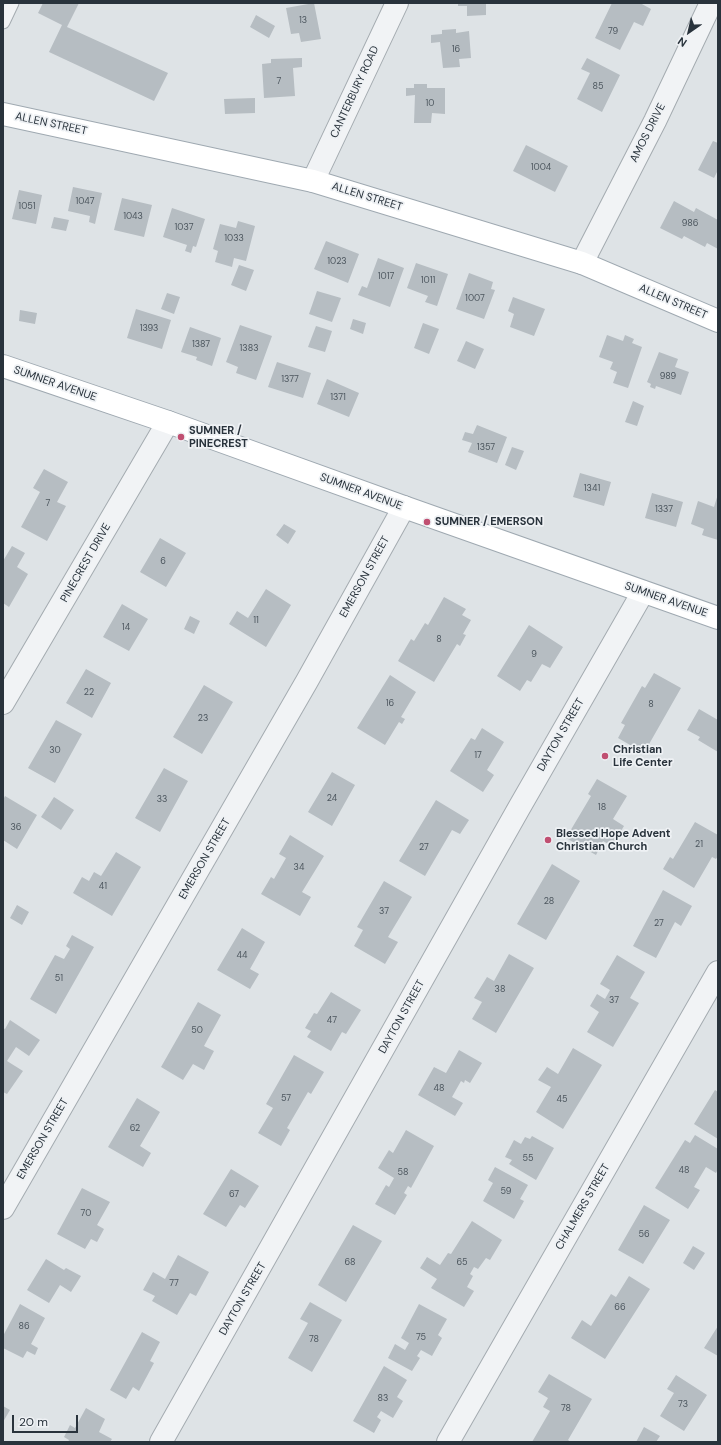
<!DOCTYPE html>
<style>
body{margin:0}
#map{position:relative;width:721px;height:1445px;overflow:hidden;background:#dee3e6;font-family:"DM Sans",sans-serif}
canvas{display:block}
.frame{position:absolute;inset:0;border:4px solid #29333c;pointer-events:none}
.north{position:absolute;left:669px;top:12px;width:40px;height:40px;-webkit-text-stroke:3px #eef1f4;paint-order:stroke;rotate:214deg;font-size:11px;font-weight:700;line-height:16px;text-align:center;color:#29333c}
.north::after{content:'';display:block;margin:auto;width:14px;height:18px;background:#29333c;clip-path:polygon(50% 0,100% 100%,50% 72%,0 100%)}
.scale{position:absolute;left:12px;top:1415px;width:66px;height:18px;box-sizing:border-box;border:2px solid #29333c;border-top:0;padding-left:5px;font-size:12px;line-height:14px;white-space:nowrap;color:#29333c;-webkit-text-stroke:3px #eef1f4;paint-order:stroke}
</style>
<div id="map">
<canvas width="721" height="1445"></canvas>
<div class="frame"></div>
<div class="north">N</div>
<div class="scale">20 m</div>
</div>
<script>
const ctx = document.querySelector('canvas').getContext('2d');
ctx.lineJoin = 'round';
function fill(path, color) { ctx.fillStyle = color; ctx.fill(path, 'evenodd'); }
function stroke(path, color, width, dash) { ctx.strokeStyle = color; ctx.lineWidth = width; ctx.lineCap = dash ? 'butt' : 'round'; ctx.setLineDash(dash || []); ctx.stroke(path); }
function drawText(font, color, halo, rows, align = 'center') {
  ctx.font = font + ' "DM Sans",sans-serif'; ctx.lineWidth = 3.5; ctx.setLineDash([]); ctx.textBaseline = 'middle'; ctx.strokeStyle = halo; ctx.fillStyle = color; for (const [text, x, y, turn = 0] of rows) {
    ctx.save(); ctx.translate(x, y); ctx.rotate((+turn || 0) * Math.PI / 180); ctx.textAlign = isNaN(turn) ? turn : align; if (halo) ctx.strokeText(text, 0, 0); ctx.fillText(text, 0, 0); ctx.restore();
  }
}
const building = new Path2D(`
 M43 3H79L67 27 168 73 154 101 49 52 62 25 38 13Z
 M314 3 321 39 301 42 299 33 291 34 286 8Z
 M458 3H486V15L467 16V6H458Z
 M612 3H640L651 9 643 26 634 22 620 50 595 38Z
 M256 15 275 26 269 38 250 27Z
 M456 29V33L469 31 471 58 459 59 460 67 443 68 440 42 431 43V35L442 34V30Z
 M302 58V67L293 68 295 96 264 98 262 64 271 63V59Z
 M587 58 620 75 602 112 577 99 590 73 581 69Z
 M414 84H427V88H445V114L432 113 431 123H414L415 95 406 96V88H414Z
 M255 98V113L225 114 224 99Z
 M713 141 718 143V172H717L714 178 698 170Z
 M526 145 568 166 555 192 513 171Z
 M73 187 102 193 95 224 89 222 90 216 68 211Z
 M19 190 42 195 36 224 12 219Z
 M122 198 152 205 144 237 114 230Z
 M674 201 694 212 696 208 718 220V249L707 243 705 247 684 236 682 239 660 228Z
 M172 208 205 219 196 247 193 246 191 253 185 251 187 245 163 237Z
 M54 217 69 220 66 231 51 228Z
 M238 221 255 226 246 261 234 258 232 267 215 262 218 251 213 249 220 224 236 228Z
 M326 241 359 254 348 283 314 269Z
 M378 258 404 268 390 307 358 295 362 286 367 288Z
 M416 263 448 274 437 306 425 302 428 296 407 288Z
 M239 265 254 270 246 291 231 285Z
 M469 273 493 282 491 289 495 290 484 319 456 309Z
 M317 291 341 298 332 322 309 314Z
 M167 293 180 297 174 314 161 309Z
 M513 297 545 309 534 336 510 327 514 314 508 311Z
 M136 309 171 320 162 349 127 338Z
 M20 310 37 313 35 324 19 321Z
 M353 319 366 323 363 334 350 329Z
 M423 323 439 329 429 354 414 348Z
 M240 325 272 336 256 380 236 373 238 367 226 362Z
 M316 326 332 331 325 352 308 347Z
 M190 327 221 338 212 366 196 360 197 357 181 352Z
 M607 335 623 341 625 335 634 339 632 343 642 347 628 388 613 383 617 372 610 369 613 362 599 357Z
 M466 341 484 349 475 369 457 361Z
 M659 352 678 359 675 367 689 372 681 395 656 386 655 389 650 387 651 384 647 382Z
 M277 362 311 373 303 398 268 387Z
 M327 379 359 393 349 417 317 404Z
 M633 401 644 406 637 426 625 422Z
 M477 425 507 437 497 463 468 452 472 443 462 440 465 432 473 434Z
 M512 447 524 451 516 470 505 465Z
 M44 469 68 482 57 502 66 506 47 541 21 527 40 492 33 488Z
 M580 473 611 482 604 506 573 497Z
 M652 493 683 502 676 527 645 518Z
 M718 494V540L702 535 704 529 691 524 698 501 714 507Z
 M284 524 296 531 288 544 276 535Z
 M160 538 186 553 166 587 140 572Z
 M12 546 25 553 17 567 28 574 9 607 3 603V561Z
 M266 589 291 605 266 647 229 624 237 611 248 618Z
 M444 597 466 609 462 615 471 620 463 634 466 635 460 646 457 644 434 682 398 661 411 639 414 641 425 623 428 625Z
 M122 604 148 619 129 651 103 637Z
 M190 616 200 621 194 634 184 629Z
 M529 625 563 647 550 668 542 664 531 682 527 680 520 691 497 676Z
 M86 669 111 683 92 718 66 703Z
 M654 673 681 688 644 753 618 738 625 725 621 723 642 686 645 688Z
 M390 675 416 692 401 717 405 719 402 724 399 722 385 745 357 728Z
 M204 685 233 702 202 754 173 737Z
 M699 709 718 720V752L698 740 700 737 687 730Z
 M56 720 82 734 55 783 28 768Z
 M482 728 504 742 487 770 494 775 483 792 450 771 471 738 475 740Z
 M164 768 188 781 160 832 135 818Z
 M332 772 355 785 332 826 308 812Z
 M597 779 627 796 613 819 624 826 612 846 603 841 596 855 566 838 591 796 588 794Z
 M5 796 37 815 17 849 3 840V800Z
 M54 797 74 810 61 830 41 817Z
 M436 800 469 820 460 834 452 830 425 876 399 861Z
 M695 822 718 835V856L716 859 712 857 694 888 663 869 670 857 673 859Z
 M290 835 324 856 302 892 311 897 300 916 261 894 271 877 274 879 286 858 279 854Z
 M116 852 141 867 112 916 73 893 82 877 89 881 94 872 101 876Z
 M552 864 580 881 546 940 517 924Z
 M384 881 412 897 388 937 398 942 385 964 354 946 363 930 357 927Z
 M663 890 692 906 681 926 675 922 656 958 633 946Z
 M17 905 29 912 22 925 10 918Z
 M242 928 265 942 250 969 259 974 250 989 217 970Z
 M72 935 94 947 56 1014 30 999 55 955 64 959 70 949 66 946Z
 M509 954 534 968 496 1033 472 1019 482 1002 474 998 487 977 494 981Z
 M617 955 645 972 630 998 639 1003 613 1047 587 1032 599 1012 590 1006 597 994 605 999 610 990 600 984Z
 M331 992 361 1010 346 1034 342 1032 331 1051 307 1037 311 1031 305 1028 314 1013 317 1014Z
 M198 1002 221 1015 204 1046 214 1051 204 1070 193 1064 183 1080 161 1067Z
 M10 1020 40 1040 29 1056 16 1047 7 1061 23 1071 7 1094 3 1092V1028L5 1029Z
 M573 1048 602 1065 563 1129 536 1112 551 1087 538 1080 547 1067 558 1074Z
 M459 1050 482 1063 470 1083 465 1080 464 1083 461 1081 452 1097 463 1103 455 1116 418 1095 434 1067 446 1073Z
 M294 1055 324 1072 311 1094 308 1092 287 1128 290 1130 281 1146 258 1133 273 1108 266 1104Z
 M715 1090 718 1092V1139L694 1124Z
 M137 1098 160 1112 140 1146 151 1153 143 1167 108 1147Z
 M406 1130 434 1146 411 1188 408 1186 404 1193 407 1195 395 1215 375 1204 386 1185 389 1187 394 1178 378 1168 389 1150 393 1153Z
 M695 1135 718 1149V1169L716 1173 706 1167 694 1187 700 1190 688 1209 655 1188 685 1140 690 1143Z
 M532 1136 554 1148 536 1180 509 1164 512 1160 505 1157 514 1140 521 1144 525 1137 530 1139Z
 M495 1167 528 1185 520 1199 524 1201 514 1219 483 1201 493 1183 488 1180Z
 M231 1169 259 1186 245 1208 240 1205 226 1227 203 1214Z
 M82 1188 110 1202 97 1225 104 1229 97 1242 91 1239 85 1249 57 1234Z
 M644 1205 670 1220 643 1264 618 1250Z
 M472 1221 502 1240 490 1260 486 1258 478 1269 474 1267 470 1274 473 1276 467 1287 474 1291 464 1307 431 1288 437 1279 420 1268 427 1257 440 1265 448 1253 451 1254Z
 M353 1225 382 1241 346 1302 318 1285Z
 M693 1246 705 1253 694 1270 683 1263Z
 M178 1255 209 1272 196 1296 190 1293 177 1315 152 1301 155 1296 143 1290 153 1272 165 1279Z
 M46 1259 64 1270 66 1268 81 1276 71 1292 60 1285 49 1303 27 1290Z
 M629 1276 650 1289 605 1359 571 1338 582 1320 591 1326 611 1294 616 1297Z
 M310 1302 342 1320 312 1372 288 1358 308 1323 300 1319Z
 M20 1304 45 1318 31 1344 38 1348 35 1355 27 1351 23 1358 3 1348V1336Z
 M419 1304 447 1319 438 1335 442 1338 432 1356 421 1350 417 1356 420 1358 412 1371 388 1358 395 1344 405 1350 409 1343 401 1338Z
 M718 1326V1356L704 1348Z
 M142 1332 160 1342 150 1361 154 1363 139 1391 133 1387 126 1399 110 1390Z
 M384 1366 407 1380 397 1397 403 1401 393 1418 381 1411 377 1417 381 1420 374 1433 353 1421Z
 M549 1374 592 1399 568 1440 571 1442H532L550 1411 543 1407 548 1398 538 1392Z
 M676 1375 707 1395 684 1431 660 1416 674 1393 667 1389Z
 M3 1406 10 1410 3 1422Z
 M86 1408 105 1419 99 1432 112 1439 110 1442H68L69 1440 64 1437 70 1425 75 1428Z
 M644 1427 660 1436 656 1442H636Z`);
const lane = new Path2D(`
 M3 22 12 3`);
const street = new Path2D(`
 M313 181 397 3
 M582 263 655 121 711 3
 M3 703 168 422
 M3 1208 307 681 404 507
 M161 1442 519 808 643 592
 M448 1442 718 972`);
const primary = new Path2D(`
 M3 114 313 181 582 263 718 321
 M3 366 168 422 404 507 718 618`);
const markers = [
 [181,437,4,"#c04f71"],
 [427,522,4,"#c04f71"],
 [605,756,4,"#c04f71"],
 [548,840,4,"#c04f71"]
];
const numberNames = [
 ["13",303,21],
 ["79",613,32],
 ["16",456,50],
 ["7",279,82],
 ["85",598,87],
 ["10",430,104],
 ["1004",541,168],
 ["1047",85,202],
 ["1051",27,207],
 ["1043",133,217],
 ["986",690,224],
 ["1037",184,228],
 ["1033",234,239],
 ["1023",337,262],
 ["1017",386,277],
 ["1011",428,281],
 ["1007",475,299],
 ["1393",149,329],
 ["1387",201,345],
 ["1383",249,349],
 ["989",668,377],
 ["1377",290,380],
 ["1371",338,398],
 ["1357",486,448],
 ["1341",592,489],
 ["7",48,504],
 ["1337",664,510],
 ["6",163,562],
 ["11",256,621],
 ["14",126,628],
 ["8",439,640],
 ["9",534,655],
 ["22",89,693],
 ["16",390,704],
 ["8",651,705],
 ["23",203,719],
 ["30",55,751],
 ["17",478,756],
 ["24",332,799],
 ["33",162,800],
 ["18",602,808],
 ["36",16,828],
 ["21",699,845],
 ["27",424,848],
 ["34",299,868],
 ["41",103,887],
 ["28",549,902],
 ["37",384,912],
 ["27",659,924],
 ["44",242,956],
 ["51",59,979],
 ["38",500,990],
 ["37",614,1001],
 ["47",332,1021],
 ["50",197,1031],
 ["48",439,1089],
 ["57",286,1099],
 ["45",562,1100],
 ["62",135,1129],
 ["55",528,1159],
 ["48",684,1171],
 ["58",403,1173],
 ["59",506,1192],
 ["67",234,1195],
 ["70",86,1214],
 ["56",644,1235],
 ["68",350,1263],
 ["65",462,1263],
 ["77",174,1284],
 ["66",620,1308],
 ["86",24,1327],
 ["75",421,1338],
 ["78",314,1340],
 ["83",383,1399],
 ["73",683,1405],
 ["78",566,1409]
];
const streetNames = [
 ["CANTERBURY ROAD",355,92,-65],
 ["ALLEN STREET",51,124,12],
 ["AMOS DRIVE",648,133,-63],
 ["ALLEN STREET",367,197,17],
 ["ALLEN STREET",673,302,23],
 ["SUMNER AVENUE",55,384,19],
 ["SUMNER AVENUE",361,492,20],
 ["PINECREST DRIVE",86,563,-60],
 ["EMERSON STREET",365,577,-61],
 ["SUMNER AVENUE",666,600,19],
 ["DAYTON STREET",561,735,-60],
 ["EMERSON STREET",205,859,-60],
 ["DAYTON STREET",402,1017,-61],
 ["EMERSON STREET",43,1139,-60],
 ["CHALMERS STREET",583,1207,-60],
 ["DAYTON STREET",243,1299,-60]
];
const poiNames = [
 ["SUMNER /",189,431],
 ["PINECREST",189,444],
 ["SUMNER / EMERSON",435,522],
 ["Christian",613,750],
 ["Life Center",613,763],
 ["Blessed Hope Advent",556,834],
 ["Christian Church",556,847]
];
fill(building, '#b6bdc2');
stroke(lane, '#a4abb0', 15);
stroke(street, '#a4abb0', 24);
stroke(primary, '#9fa9b1', 24);
stroke(lane, '#f1f3f5', 13);
stroke(street, '#f1f3f5', 22);
stroke(primary, '#fff', 22);
for (const [x, y, r, color] of markers) { const dot = new Path2D(); dot.arc(x, y, r, 0, 2 * Math.PI); ctx.fillStyle = color; ctx.fill(dot); stroke(dot, '#eef1f4', 1.5); }
drawText('9px', '#4c565e', null, numberNames);
drawText('11px', '#29333c', '#eef1f4', streetNames);
drawText('bold 11px', '#29333c', '#eef1f4', poiNames, 'left');
</script>
